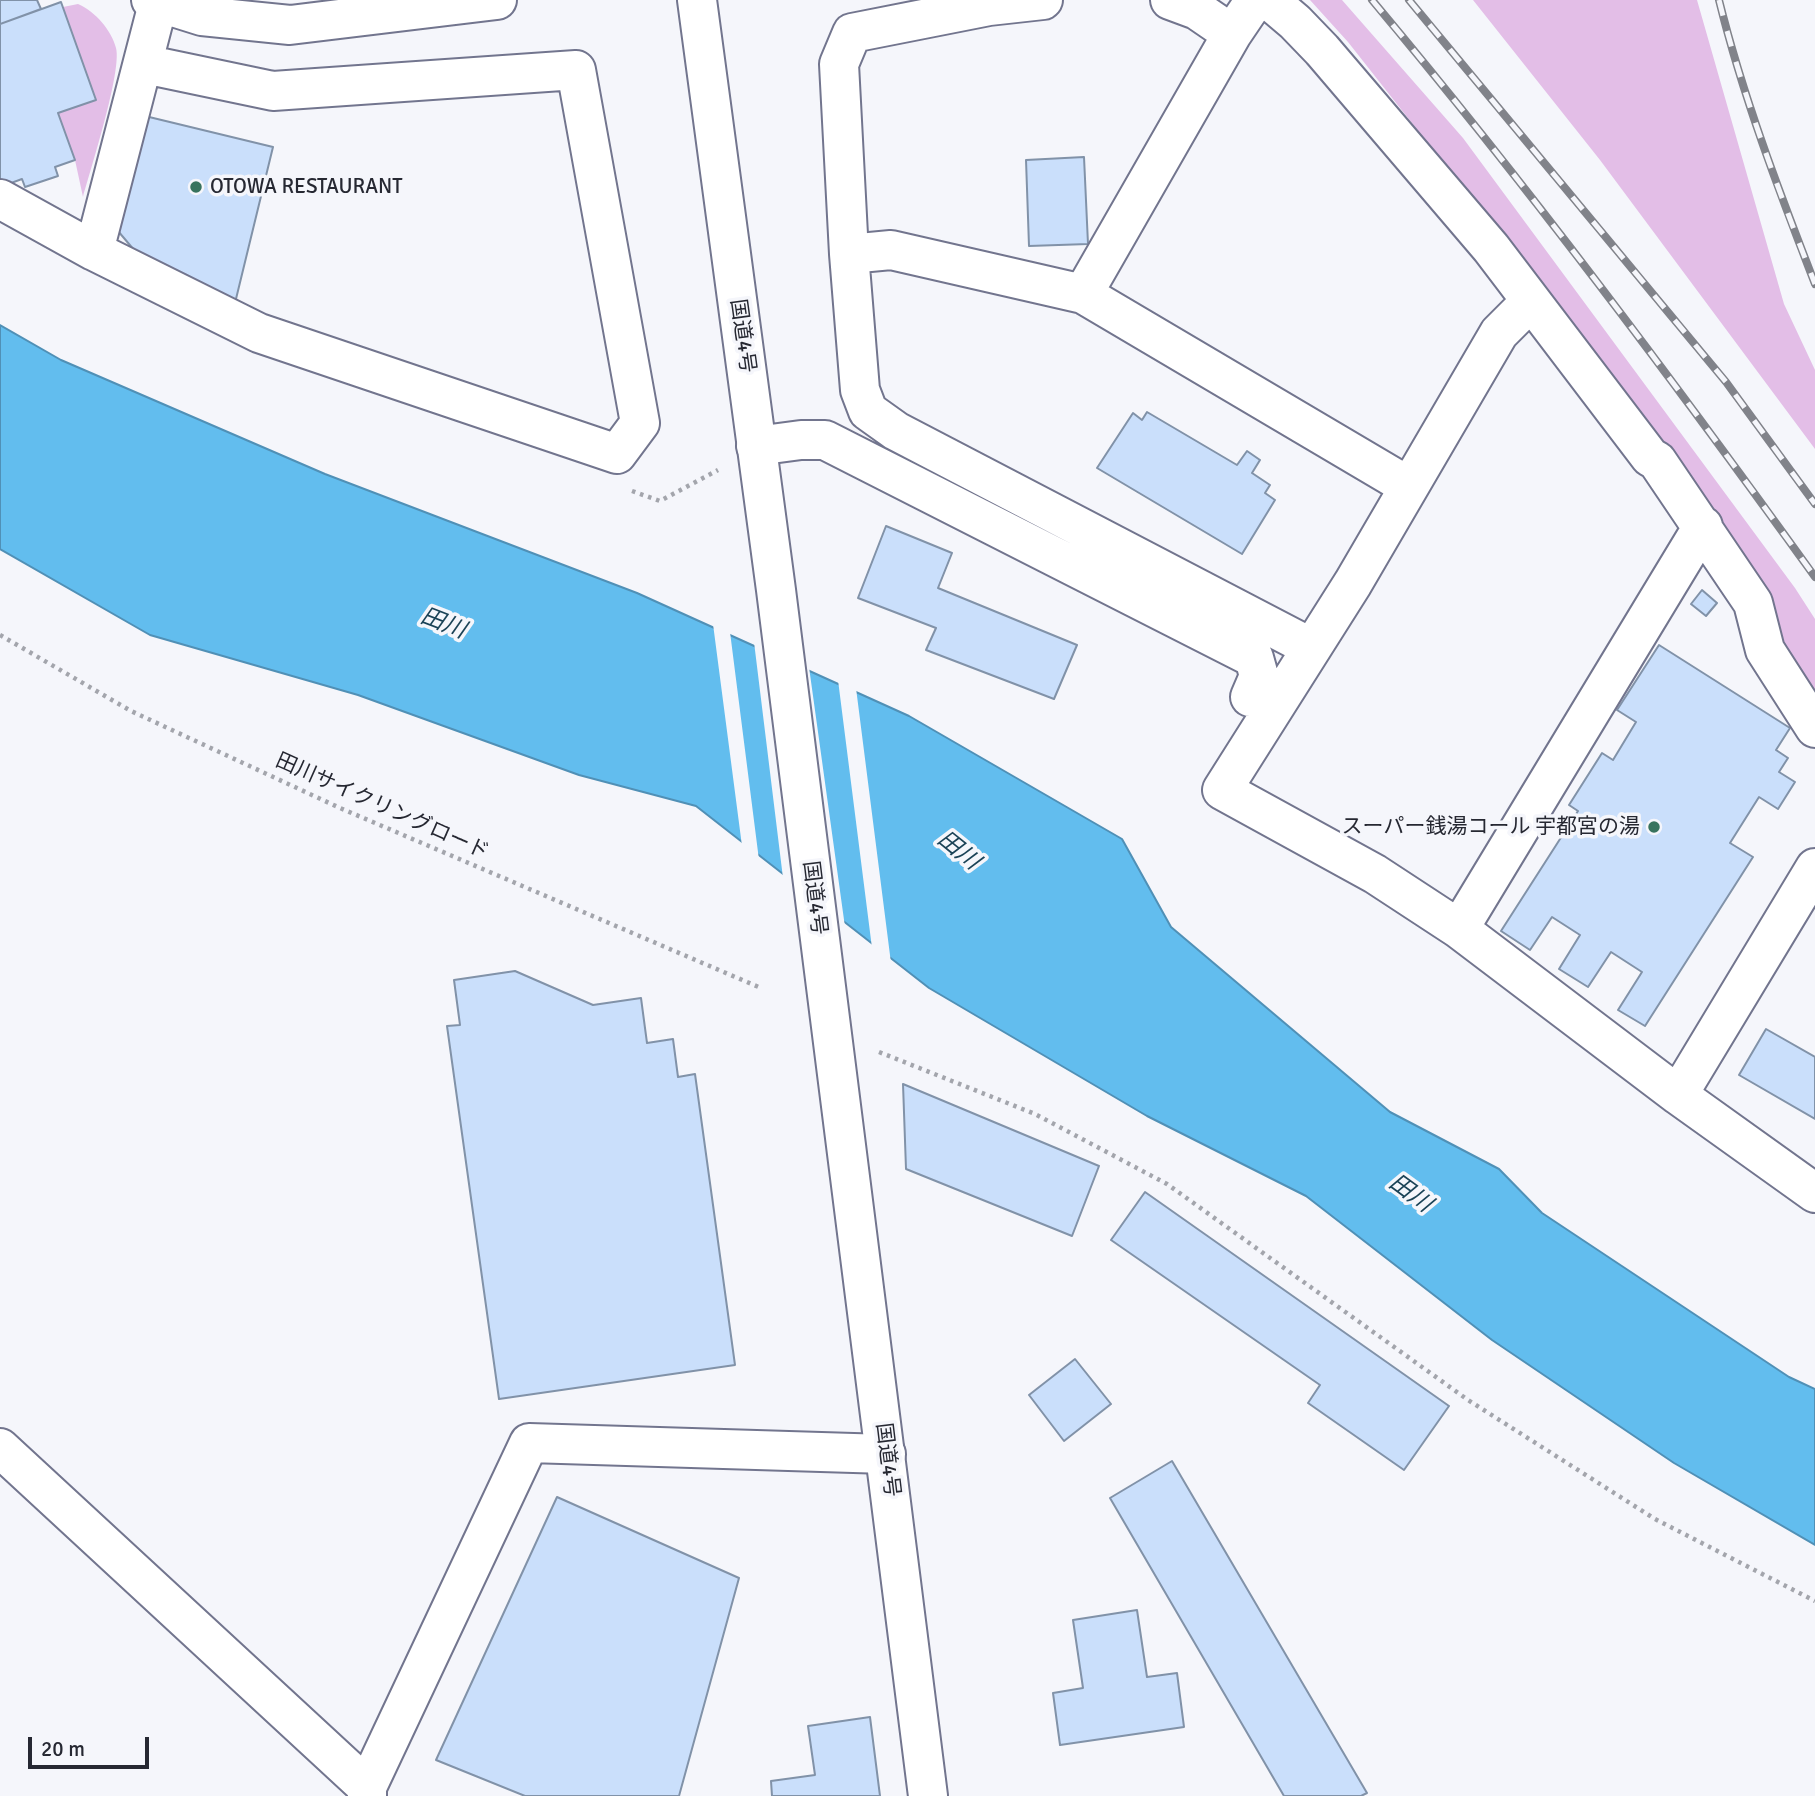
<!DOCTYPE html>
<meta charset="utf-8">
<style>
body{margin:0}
#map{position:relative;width:1815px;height:1796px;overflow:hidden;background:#f5f6fb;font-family:Signika,sans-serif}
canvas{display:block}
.scale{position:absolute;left:28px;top:1737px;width:121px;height:32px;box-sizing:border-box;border:4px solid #262832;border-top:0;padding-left:9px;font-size:21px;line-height:24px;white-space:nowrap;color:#262832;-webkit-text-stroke:5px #f5f6fb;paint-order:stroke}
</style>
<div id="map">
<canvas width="1815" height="1796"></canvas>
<div class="scale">20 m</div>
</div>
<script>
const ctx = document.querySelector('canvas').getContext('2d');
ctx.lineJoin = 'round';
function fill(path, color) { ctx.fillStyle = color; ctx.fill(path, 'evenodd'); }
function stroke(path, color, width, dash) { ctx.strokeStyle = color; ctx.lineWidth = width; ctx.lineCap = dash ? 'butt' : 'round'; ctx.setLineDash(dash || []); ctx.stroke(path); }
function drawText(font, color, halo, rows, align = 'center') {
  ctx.font = font + ' Signika,"Noto Sans JP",sans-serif'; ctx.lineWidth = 7; ctx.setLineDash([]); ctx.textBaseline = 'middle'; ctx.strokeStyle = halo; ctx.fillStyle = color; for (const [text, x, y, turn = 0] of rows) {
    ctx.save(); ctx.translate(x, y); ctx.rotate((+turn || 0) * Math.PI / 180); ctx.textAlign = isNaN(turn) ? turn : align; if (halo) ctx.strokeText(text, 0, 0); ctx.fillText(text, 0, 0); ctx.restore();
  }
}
const green = new Path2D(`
 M1310 0H1342L1463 138 1795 588 1815 619V692L1783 645 1772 598 1668 448 1348 42Z
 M1473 0H1697L1784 304 1815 370V449L1600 160Z
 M78 4C95 11 112 31 116 48 122 71 91 168 83 197L75 160 58 113 96 99 63 7Z`);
const water = new Path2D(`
 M0 325 61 360 325 474 637 593 909 716 1122 839 1171 927 1390 1112 1499 1169 1542 1213 1789 1377 1815 1389V1545L1674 1463 1492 1340 1306 1196 1147 1116 929 988 696 806 579 775 358 695 150 635 0 549Z`);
const pier = new Path2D(`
 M713 624 730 632 759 860 742 846Z
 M754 642 809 667 845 927 783 878Z
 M838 680 856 688 891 963 872 948Z`);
const building = new Path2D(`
 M0 0H37L41 9 0 24Z
 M61 2 96 100 58 113 75 160 55 167 58 176 25 187 22 179 0 187V24Z
 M145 116 273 147 235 303 140 257 118 231Z
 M1084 157 1088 244 1029 246 1026 160Z
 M1147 412 1237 465 1247 451 1260 460 1252 473 1270 485 1265 493 1275 500 1242 554 1097 468 1133 413 1142 420Z
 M886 526 952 553 938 588 1077 645 1054 699 926 650 936 628 858 598Z
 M1702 590 1717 603 1706 616 1691 604Z
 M1659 645 1790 728 1776 750 1788 758 1779 772 1795 782 1778 809 1759 797 1730 843 1753 857 1645 1026 1618 1010 1642 972 1611 952 1588 987 1559 969 1580 935 1552 917 1530 950 1501 931 1578 811 1569 805 1602 753 1613 760 1636 722 1617 710Z
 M515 971 593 1005 641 998 647 1043 673 1039 678 1077 695 1074 735 1365 499 1399 447 1026 460 1025 454 980Z
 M1766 1029 1815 1057V1119L1739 1075Z
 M903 1084 1099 1166 1072 1236 906 1169Z
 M1145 1192 1449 1406 1404 1470 1308 1403 1320 1385 1111 1240Z
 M1075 1359 1111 1404 1064 1441 1029 1395Z
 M1172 1461 1367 1793 1361 1796H1284L1110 1498Z
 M557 1497 739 1578 679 1796H525L436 1760Z
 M1137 1610 1147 1677 1177 1673 1184 1727 1060 1745 1053 1693 1083 1688 1073 1620Z
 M870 1717 880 1796H772L771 1781 815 1775 808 1726Z`);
const path = new Path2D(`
 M632 491 660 501 718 470
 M0 635 131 711 340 808 761 988
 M879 1052 1035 1114 1167 1184 1468 1400 1655 1519 1815 1601`);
const minor = new Path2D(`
 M151 0 202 16 290 25 497 0
 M1043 0 989 6 852 33 839 64 849 254 860 390 868 411 896 431 1312 648
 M1170 0 1197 10 1232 34
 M1269 0 1295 22 1322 50 1491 248 1650 457 1657 461 1753 603 1765 650 1815 728
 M0 199 94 251 259 333 617 454 640 423 576 70 273 91 144 64
 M94 251 159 0
 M849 254 891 250 1083 294 1408 486
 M1083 294 1232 34 1255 0
 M1531 301 1499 333 1353 583 1222 790 1375 874 1459 929 1678 1095 1815 1193
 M756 446 801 440H825L1254 658 1259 676 1250 697
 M1459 929 1703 526
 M1678 1095 1815 868
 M0 1448 367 1787
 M367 1796V1787L529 1443 886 1454`);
const highway = new Path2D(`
 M697 0 776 590 928 1796`);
const rail = new Path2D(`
 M1372 0C1528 186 1673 380 1815 577
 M1409 0 1726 382 1815 504
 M1719 0C1743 97 1779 191 1815 284`);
const markers = [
 [196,187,7,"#37735e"],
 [1654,827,7,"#37735e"]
];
const poiNames = [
 ["OTOWA RESTAURANT",210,187],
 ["スーパー銭湯コール 宇都宮の湯",1640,827,"right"]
];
const streetNames = [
 ["国道4号",742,336,82],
 ["田川サイクリングロード",382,807,24],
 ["国道4号",814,898,83],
 ["国道4号",887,1460,83]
];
const waterNames = [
 ["田川",443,624,21],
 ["田川",958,851,39],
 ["田川",1410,1194,36]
];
fill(green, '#e3bee7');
fill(water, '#62bdee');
stroke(water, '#5090b6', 2);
fill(pier, '#f5f6fb');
fill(building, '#cadffb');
stroke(building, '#8192a8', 2);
stroke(minor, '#72758e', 42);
stroke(highway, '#72758e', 42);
stroke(path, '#a3a5ac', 4.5, [3.5, 5]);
stroke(minor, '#fff', 38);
stroke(highway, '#fff', 38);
stroke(rail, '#81838a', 8);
stroke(rail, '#f5f6fb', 5, [16]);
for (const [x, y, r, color] of markers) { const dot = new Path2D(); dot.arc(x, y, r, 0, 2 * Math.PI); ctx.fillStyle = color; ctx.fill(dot); stroke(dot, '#f5f6fb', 2.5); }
drawText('21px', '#262832', '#f5f6fb', poiNames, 'left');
drawText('21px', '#262832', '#f5f6fb', streetNames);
drawText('italic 23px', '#1b4357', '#f5f6fb', waterNames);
</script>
